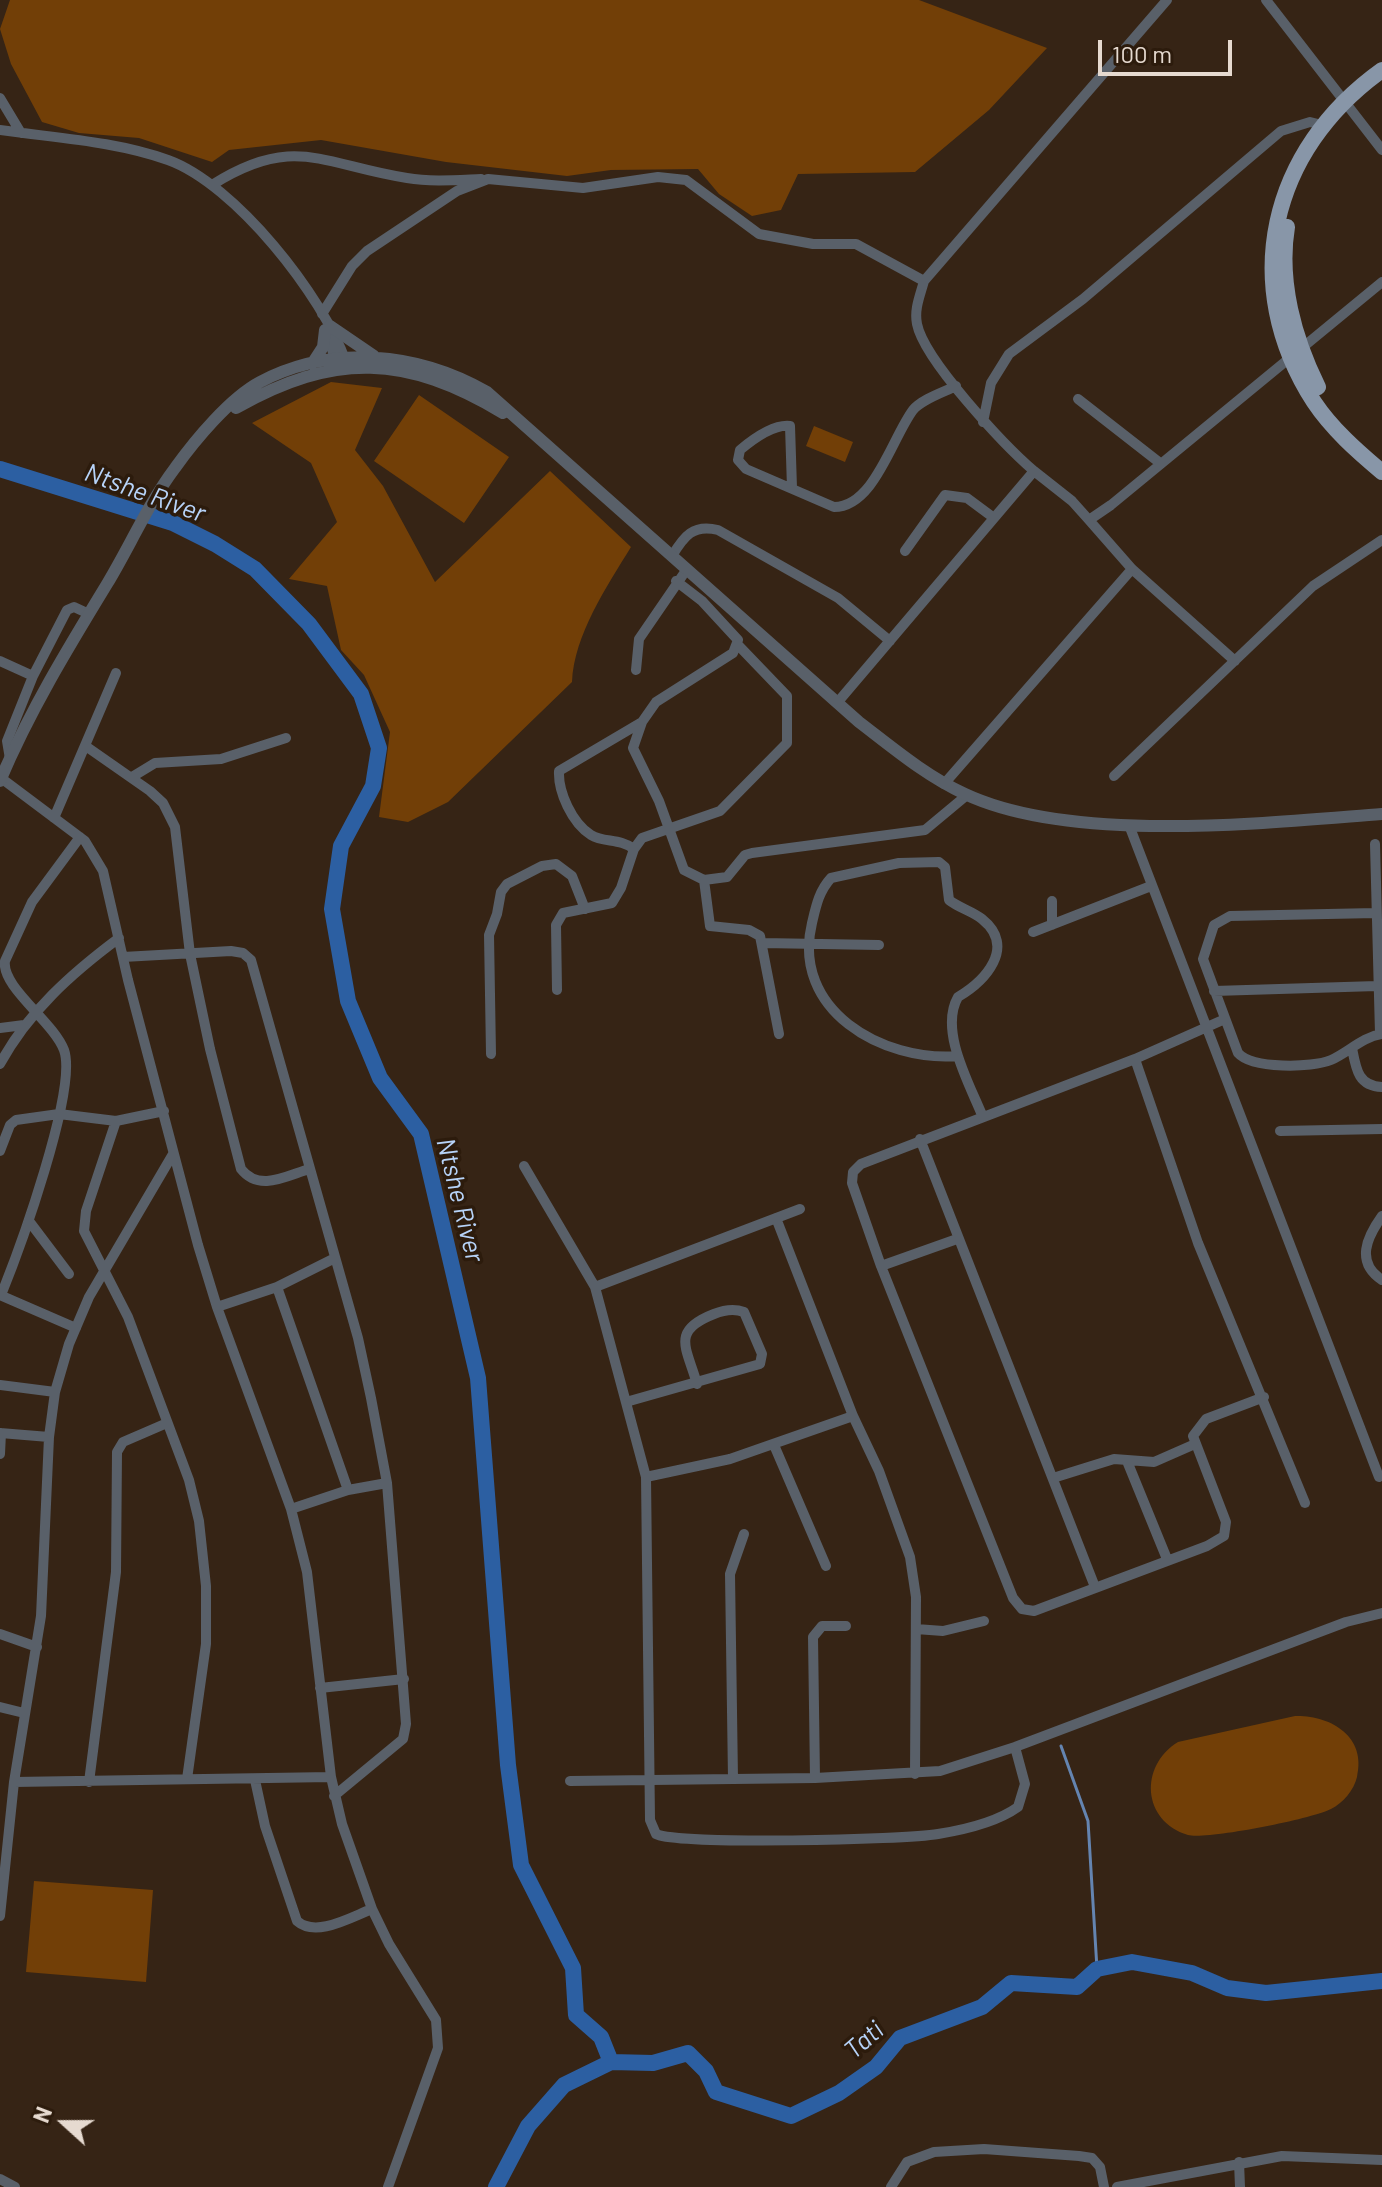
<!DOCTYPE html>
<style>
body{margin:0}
#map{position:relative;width:1382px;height:2187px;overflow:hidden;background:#362415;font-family:Barlow,sans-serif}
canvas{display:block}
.north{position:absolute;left:24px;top:2083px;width:80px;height:80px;-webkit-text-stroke:6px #2c1b0c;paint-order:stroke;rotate:291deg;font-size:22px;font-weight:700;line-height:32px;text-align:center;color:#e6dad0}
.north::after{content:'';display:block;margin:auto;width:28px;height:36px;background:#e6dad0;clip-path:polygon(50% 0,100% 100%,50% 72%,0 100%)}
.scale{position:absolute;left:1098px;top:40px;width:134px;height:36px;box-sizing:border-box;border:4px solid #e6dad0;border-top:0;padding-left:10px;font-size:24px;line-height:28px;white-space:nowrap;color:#e6dad0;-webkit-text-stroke:6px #2c1b0c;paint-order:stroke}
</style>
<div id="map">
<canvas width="1382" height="2187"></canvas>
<div class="north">N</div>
<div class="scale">100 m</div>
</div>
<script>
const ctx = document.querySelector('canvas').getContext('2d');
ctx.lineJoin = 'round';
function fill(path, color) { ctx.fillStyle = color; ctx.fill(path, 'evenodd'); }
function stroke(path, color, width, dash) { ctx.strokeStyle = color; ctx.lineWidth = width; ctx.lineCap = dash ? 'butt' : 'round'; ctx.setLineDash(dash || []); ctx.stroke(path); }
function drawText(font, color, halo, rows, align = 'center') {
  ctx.font = font + ' Barlow,sans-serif'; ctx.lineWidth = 7; ctx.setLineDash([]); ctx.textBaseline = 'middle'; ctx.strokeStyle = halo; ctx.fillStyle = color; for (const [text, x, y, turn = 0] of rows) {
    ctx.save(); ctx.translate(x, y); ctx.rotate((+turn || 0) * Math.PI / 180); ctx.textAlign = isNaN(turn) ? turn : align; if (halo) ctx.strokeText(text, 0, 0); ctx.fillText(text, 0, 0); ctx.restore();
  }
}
const green = new Path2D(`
 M10 0H919L1047 48 989 110 915 172 798 174 781 210 752 216 719 194 698 169 611 170 567 176 446 162 321 140 229 150 212 162 139 138 79 133 42 122 11 64 0 29Z
 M331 382 382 388 355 450 383 486 435 582 550 471 631 547C607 586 574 635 572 682L448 802 408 822 379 817 390 732 364 675 341 650 327 586 289 579 337 522 311 463 252 423Z
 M419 395 509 457 464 523 374 461Z
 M814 426 853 442 845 462 806 446Z
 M1295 1716C1330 1715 1367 1736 1357 1777 1354 1790 1343 1803 1331 1809 1312 1819 1206 1840 1188 1835 1142 1821 1139 1766 1178 1742Z
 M34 1881 153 1890 146 1982 26 1972Z`);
const stream = new Path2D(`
 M1061 1746 1088 1821 1097 1969`);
const river = new Path2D(`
 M0 469 173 523 215 544 255 569 309 624 361 694 379 748 373 786 341 846 332 909 348 1001 380 1078 421 1134 478 1378 508 1765 521 1865 573 1968 576 2015 601 2037 611 2062
 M496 2187 528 2126 564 2085 611 2062 653 2063 688 2053 706 2071 716 2092 791 2116 839 2093 876 2067 900 2038 982 2007 1011 1983 1077 1987 1097 1969 1132 1962 1192 1973 1227 1988 1266 1993 1382 1981`);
const minor = new Path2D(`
 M1266 0 1382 150
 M0 98 21 133
 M0 130C55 138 115 141 168 160 235 184 323 296 346 362
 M212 185C294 133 323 165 407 178 431 182 456 180 481 179
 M322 314 352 266 367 251 457 191 488 179 583 188 658 177 686 180 759 234 813 244H856L924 281
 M326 331 337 365
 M1078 399 1160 463
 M983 422 991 383 1009 354 1083 299 1281 131 1310 122 1326 126
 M1034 471C1005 446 924 360 917 324 914 309 920 296 924 281L1167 0
 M792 488 790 426C774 424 752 440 740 450L738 460 746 469 834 507C874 507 892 438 913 410 922 399 944 392 956 386
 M1089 520 1132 569 1235 661
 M905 551 945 495 967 498 994 518
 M672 556C684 536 693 524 718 530L838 598 890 641
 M676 581 702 601 738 640 733 653 656 702 642 722 633 748 659 801 684 870 704 880 727 877 745 855 752 853 925 830 967 795
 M0 661 33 676 67 610 74 607 87 613
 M636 670 639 639 687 569
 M837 703 1034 471 1072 501 1089 520 1111 505 1382 282
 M87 747 150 791 163 803 175 827 190 954 210 1049 241 1169C259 1192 286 1176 309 1169
 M10 759 7 741 33 676
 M1114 776 1313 586 1382 540
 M132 777 155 763 221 759 286 738
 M1 778 85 841 103 871 128 980 198 1245 217 1307 291 1509 307 1572 331 1777 342 1824 372 1909 389 1944 436 2020 438 2048 388 2187
 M944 784 1132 569
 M54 818 116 673
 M1129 825 1379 1477
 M1375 844 1380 1034
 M634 849C620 838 604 843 591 835 572 823 558 792 559 771L642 722
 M704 880 710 926 749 930 760 936 779 1034
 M1052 901V925
 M1376 913 1230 916 1214 925 1203 959 1238 1053C1252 1069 1312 1068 1331 1060 1349 1052 1362 1037 1382 1034
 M1033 932 1151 886
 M762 943 879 945
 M123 957 231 951 243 953 251 960 358 1338 371 1398 387 1483 406 1724 403 1739 334 1796
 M557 990 556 925 563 913 612 903 621 888 634 849 642 838 720 811 787 743V696L738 645
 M1214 991 1377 986
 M1225 1019 1135 1059 861 1164 853 1172 852 1183 881 1266 1013 1598 1022 1609 1034 1611 1207 1546 1224 1536 1226 1522 1193 1436 1206 1419 1264 1397
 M0 1028 24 1025
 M1352 1048C1356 1069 1358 1086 1382 1087
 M491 1054 489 935 497 914 501 892 507 884 542 866 556 864 572 876 585 909
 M958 1056C882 1062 791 1010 812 923 816 906 819 891 831 878L899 863 939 862 945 867 949 900C959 908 972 911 982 919 1017 947 985 981 958 997 939 1030 969 1083 982 1115
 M1135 1059 1198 1243 1305 1503
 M0 1064C28 1012 72 973 119 938
 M116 1121 86 1211 84 1231 128 1317 189 1480 199 1521 206 1586V1644L187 1779
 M1280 1131 1382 1129
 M920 1139 1095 1587
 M0 1151 10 1125 16 1120 59 1114 116 1121 164 1111
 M524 1166 595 1287 646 1477 650 1820 656 1834C676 1845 905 1840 938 1834 963 1830 997 1822 1018 1807L1025 1784 1015 1747
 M1382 1216C1367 1237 1355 1262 1382 1280
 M776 1218 853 1416 879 1471 910 1557 916 1597 915 1774
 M29 1221 69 1274
 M881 1266 957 1239
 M277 1287 348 1490
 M595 1287 800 1209
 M0 1295 76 1328
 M1 1295C19 1251 78 1089 64 1050 53 1021 1 987 5 961L32 902 80 837
 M217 1307 277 1287 335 1258
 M0 1385 55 1392
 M626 1402 760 1364 762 1354 744 1312C733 1308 724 1310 714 1314 670 1331 687 1348 697 1384
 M0 1433 49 1437
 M774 1445 826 1566
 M0 1454 1 1433
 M1127 1461 1167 1559
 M646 1477 730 1459 853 1416
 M1053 1478 1114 1459 1154 1462 1195 1444
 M291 1509 348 1490 387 1483
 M916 1629 943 1631 984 1621
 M0 1634 37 1647
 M320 1688 404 1679
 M0 1707 24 1713
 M815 1778 813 1637 822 1626H846
 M733 1779 730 1574 744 1534
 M255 1780 265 1826 297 1921C316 1938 351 1917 372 1909
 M570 1781 815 1778 940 1771 1015 1747 1346 1622 1382 1613
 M14 1782 331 1777
 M89 1782 116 1572 117 1452 123 1442 167 1423
 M0 1916 14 1782 41 1616 49 1437 55 1392 69 1344 89 1297 173 1154
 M1239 2162 1240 2187
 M0 2179 15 2187
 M891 2187 907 2162 934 2152 984 2149 1079 2156 1092 2158 1100 2167 1104 2187
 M1117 2187 1282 2156 1382 2160`);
const tertiary = new Path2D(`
 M330 326 374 356
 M312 364 323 347 325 330
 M236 408C335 352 406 355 503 413
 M0 781C29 712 68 648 107 584 130 546 148 504 175 468 195 440 230 398 260 382 333 344 417 352 487 392L859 722C893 748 926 776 965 794 1072 844 1264 823 1382 814`);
const primary = new Path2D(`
 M1382 70C1270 150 1238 284 1314 402 1332 429 1357 451 1382 472
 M1287 227C1278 281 1294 339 1318 387`);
const waterNames = [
 ["Ntshe River",145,493,20],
 ["Ntshe River",460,1200,76],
 ["Tati",864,2040,-41]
];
fill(green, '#723f07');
stroke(stream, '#6484b0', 3);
stroke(river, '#2c5fa2', 16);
stroke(minor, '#596069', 10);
stroke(tertiary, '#596069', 12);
stroke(primary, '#8896a8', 16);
drawText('italic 26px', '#b7d3f8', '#2c1b0c', waterNames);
</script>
